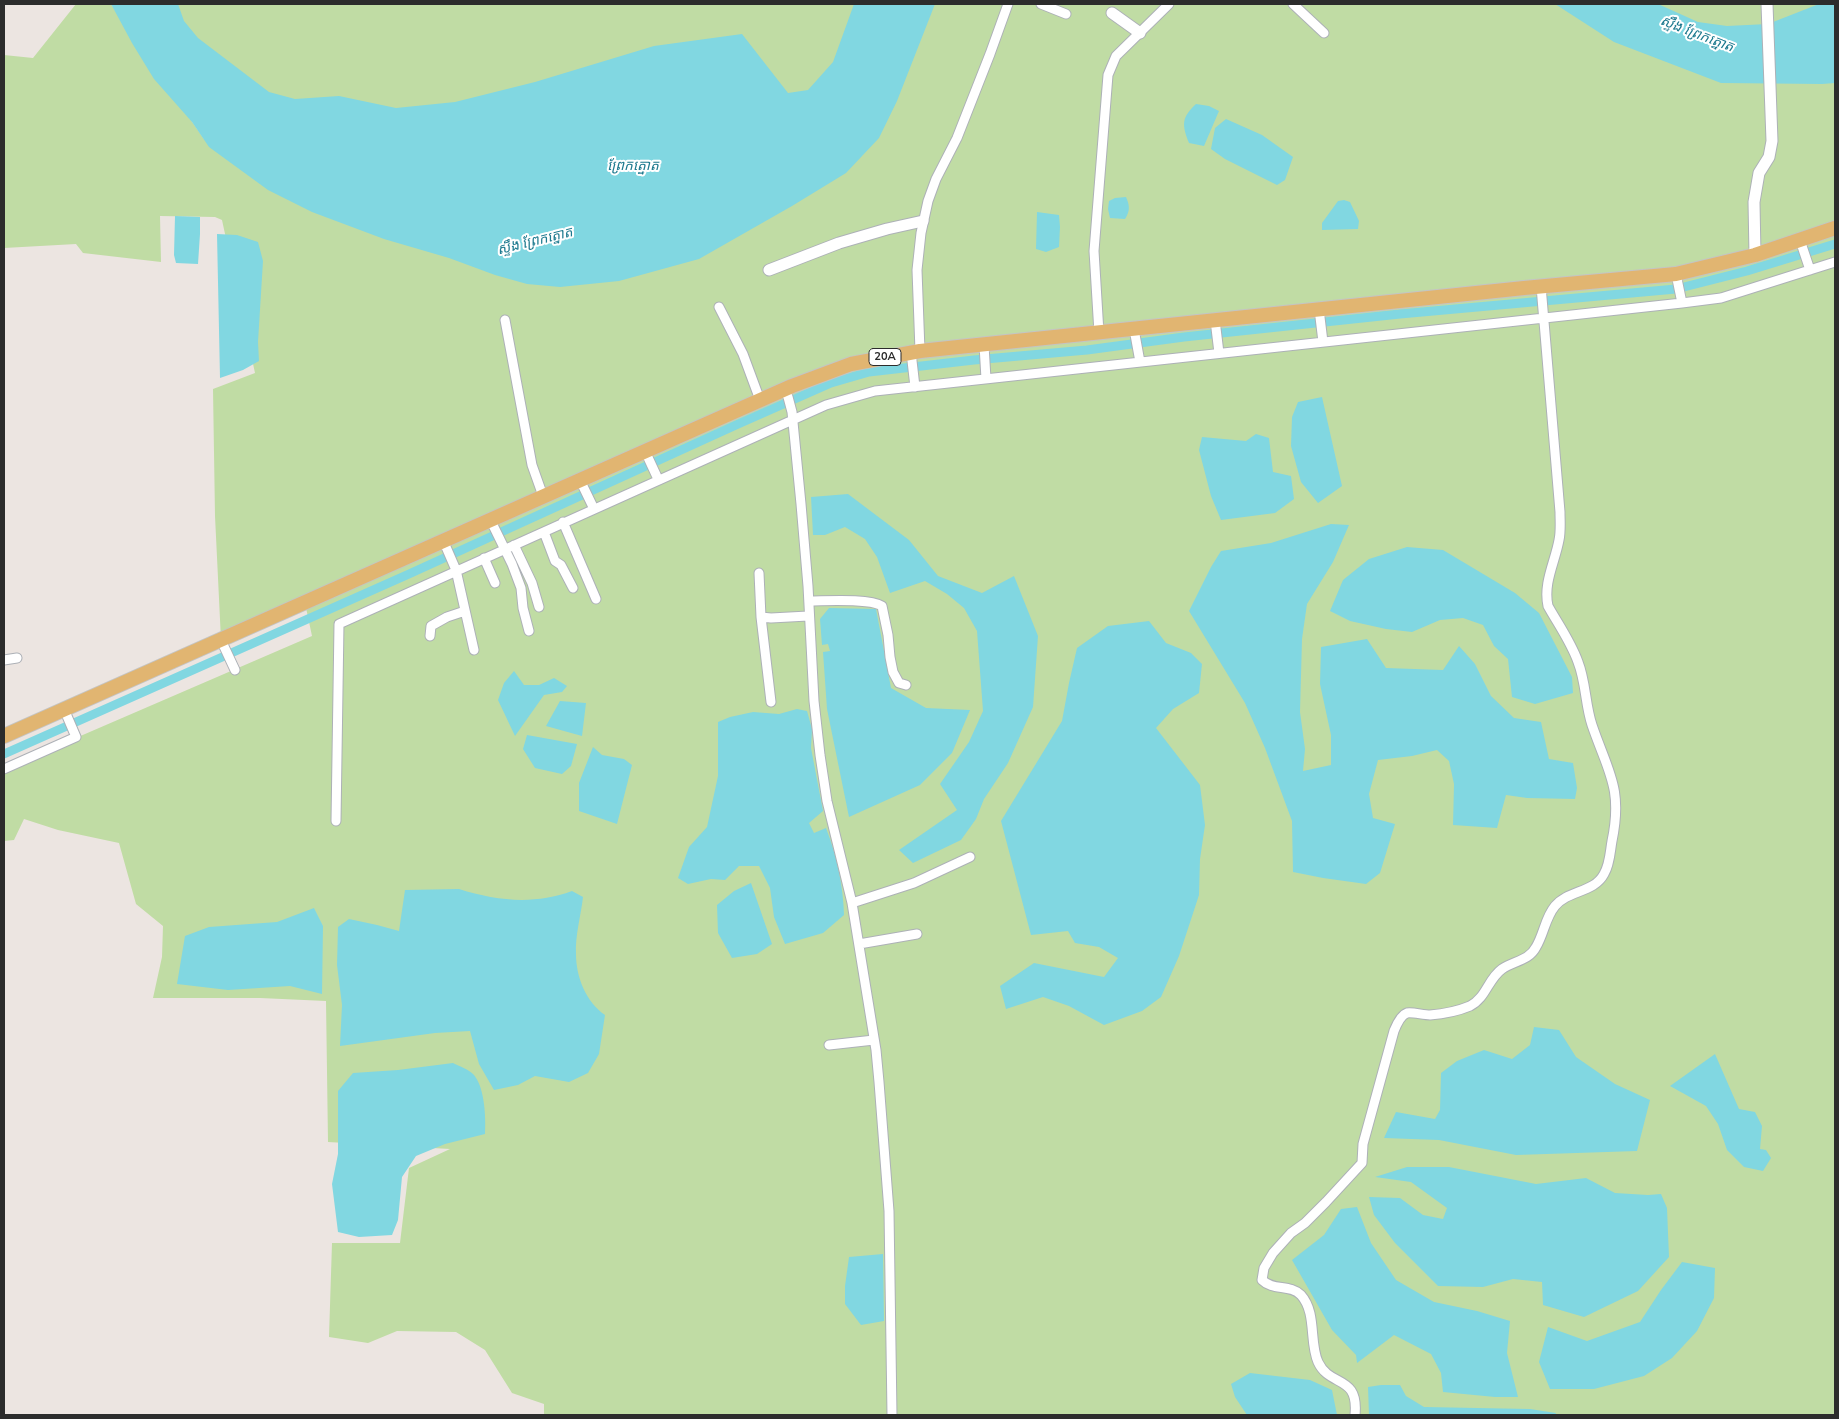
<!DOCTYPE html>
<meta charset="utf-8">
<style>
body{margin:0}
#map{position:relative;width:1839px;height:1419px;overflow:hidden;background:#ece5e1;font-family:Mulish,sans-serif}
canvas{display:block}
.frame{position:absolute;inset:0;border:5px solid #2c2c2c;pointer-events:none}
</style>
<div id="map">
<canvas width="1839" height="1419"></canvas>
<div class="frame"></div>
</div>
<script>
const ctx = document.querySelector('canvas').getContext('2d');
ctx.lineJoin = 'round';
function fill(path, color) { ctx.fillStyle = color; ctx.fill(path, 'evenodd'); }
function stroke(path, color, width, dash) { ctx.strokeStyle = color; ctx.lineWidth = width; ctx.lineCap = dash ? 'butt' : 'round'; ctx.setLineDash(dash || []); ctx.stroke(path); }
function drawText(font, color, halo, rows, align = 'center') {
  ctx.font = font + ' Mulish,"Noto Sans Khmer",sans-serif'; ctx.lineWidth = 4; ctx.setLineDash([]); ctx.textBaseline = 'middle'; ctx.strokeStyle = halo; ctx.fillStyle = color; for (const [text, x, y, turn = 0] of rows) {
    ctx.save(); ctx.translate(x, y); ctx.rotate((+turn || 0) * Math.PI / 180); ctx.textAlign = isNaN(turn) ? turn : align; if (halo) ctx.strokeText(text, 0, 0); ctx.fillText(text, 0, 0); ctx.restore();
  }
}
const green = new Path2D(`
 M76 4H111L204 139 175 4H1835V1415H544V1404L512 1393 485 1350 456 1332 397 1331 368 1343 329 1337 332 1243H400L409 1168 450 1149 328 1142 326 1001 260 998H153L162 957 163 926 136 904 119 843 58 830 24 819 14 840 4 841V769L312 636 305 603 221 640 215 516 213 389 255 373 222 220 215 217 160 216 161 262 83 253 76 244 4 248V55L33 58Z`);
const water = new Path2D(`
 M111 4H178L184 21 198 38 269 92 295 99 339 96 396 108 455 102 535 82 654 46 742 34 788 93 808 90 833 62 854 4H935L897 101 879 138 846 173 792 206 699 259 619 281 560 287 527 284 495 275 449 258 384 239 312 212 268 190 209 147 192 122 154 79 132 43Z
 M1555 4H1658L1698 22 1727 26 1768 24 1819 4H1835V83L1822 84 1721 83 1614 42Z
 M1196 104 1209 106 1219 111 1204 146 1189 143C1182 125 1181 118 1196 104Z
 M1226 119 1262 135 1293 157 1285 180 1277 185 1225 159 1211 149 1215 128Z
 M1126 197C1130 206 1130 211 1125 219L1110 218 1108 209 1109 201 1115 198Z
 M1344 200 1350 202 1359 221 1358 229 1322 230V223L1338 201Z
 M1037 212 1059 215 1060 227 1059 247 1046 252 1036 249Z
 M175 216 200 217V234L198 264 176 263 174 255Z
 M217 234 237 235 258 242 263 261 258 342 259 361 243 370 220 378Z
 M1322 397 1342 486 1318 503 1301 482 1291 446 1292 417 1298 402Z
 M1256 434 1269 438 1273 472 1291 476 1294 499 1275 513 1221 520 1211 496 1199 450 1202 437 1246 441Z
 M848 494 909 540 938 576 982 593 1014 576 1038 636 1033 707 1008 763 984 799 976 819 961 840 913 863 899 850 957 810 940 784 969 742 983 711 977 631 964 608 947 594 925 581 890 593 877 557 865 539 845 527 825 535H813L811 497Z
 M1331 524 1349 525 1333 562 1307 604 1302 639 1300 712 1305 749 1303 771 1331 765V735L1320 684 1321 647 1367 639 1386 668 1443 670 1459 646 1475 664 1491 696 1514 718 1541 722 1549 759 1573 763 1577 788 1575 799 1527 798 1506 795 1497 828 1453 825 1454 784 1449 761 1437 750 1412 756 1378 760 1369 794 1373 818 1395 824 1380 873 1366 884 1323 878 1293 872 1292 821 1265 748 1245 703 1189 611 1211 567 1221 551 1271 543Z
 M1407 547 1443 550 1515 593 1539 613 1572 677 1573 693 1535 704 1512 697 1508 659 1494 646 1483 625 1463 618 1440 620 1412 632 1386 629 1350 621 1330 611 1343 580 1369 559Z
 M829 608 876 609 891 688 926 708 970 710 952 753 920 785 849 817 827 709 823 652 830 651 828 644 822 645 820 619Z
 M1149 621 1166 643 1191 653 1202 664 1199 693 1173 709 1156 728 1200 785 1205 825 1200 859 1199 895 1179 956 1161 997 1142 1011 1104 1025 1069 1006 1043 997 1006 1009 1000 986 1034 963 1104 977 1118 958 1099 947 1075 943 1068 931 1031 935 1001 821 1062 721 1069 683 1077 648 1108 626Z
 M514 671 524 685H539L554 678 567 686 562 692 544 695 515 736 498 700 504 683Z
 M560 701 586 703 582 736 546 726Z
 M797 709 807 711 812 729 811 748 823 811 809 823 814 833 826 828C837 857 843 885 844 915L823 933 785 944 774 917 770 888 759 866H739L725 880 711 879 688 884 678 878 689 847 707 827 718 776V722L730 717 753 712 779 714Z
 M527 735 577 744 571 766 562 774 535 768 523 749Z
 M593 747 602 755 624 759 632 765 617 824 579 811V783Z
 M751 883 772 944 757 954 732 958 718 933 717 905 734 891Z
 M459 889C497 901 534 905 572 891L583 897C581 915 575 936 576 954 576 977 586 1002 605 1015L599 1054 588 1073 569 1082 535 1076 518 1085 494 1090 479 1064 470 1031 435 1033 340 1046 342 1005 337 965 338 927 349 919 377 925 399 931 405 890Z
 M314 908 323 926 322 994 290 986 228 990 177 984 185 936 209 927 277 922Z
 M1534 1027 1559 1030 1576 1057 1615 1084 1650 1100 1637 1151 1516 1155 1439 1140 1384 1138 1396 1112 1435 1119 1440 1110 1441 1073 1457 1061 1484 1050 1512 1059 1530 1045Z
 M1715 1054 1739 1109 1755 1112 1762 1126 1760 1149 1766 1150 1771 1158 1763 1171 1744 1167 1727 1150 1718 1124 1706 1106 1670 1086Z
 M453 1063C459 1066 470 1070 474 1075 485 1088 486 1119 485 1134L445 1144 416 1156 402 1177 398 1220 392 1235 359 1237 338 1232 332 1184 338 1154V1091L353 1073 398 1070Z
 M1407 1167H1449L1536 1184 1586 1178 1615 1193 1648 1195 1661 1194 1667 1208 1669 1257 1638 1291 1584 1317 1543 1305 1542 1282 1513 1279 1483 1287 1438 1286 1395 1243 1374 1215 1369 1197 1400 1198 1423 1215 1443 1219 1447 1208 1411 1182 1375 1177Z
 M1357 1207 1371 1243 1396 1280 1434 1302 1477 1311 1510 1321 1507 1353 1518 1397H1495L1443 1392 1441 1373 1431 1354 1394 1335 1357 1363 1356 1355 1332 1330 1292 1260 1324 1235 1341 1209Z
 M883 1254 884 1321 861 1325 845 1304V1286L849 1257Z
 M1682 1262 1715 1268 1714 1298 1697 1331 1672 1358 1644 1376 1594 1389H1550L1539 1362 1548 1327 1587 1341 1640 1322 1661 1290Z
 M1250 1373 1310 1380 1332 1390 1337 1415H1247L1235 1397 1231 1384Z
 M1381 1385H1400L1406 1396 1424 1407 1530 1409 1556 1413 1555 1415H1369L1368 1387Z`);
const canal = new Path2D(`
 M4 754 409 574 736 425 831 383 869 372 974 360 1087 350 1184 337 1400 314 1676 289 1747 271 1835 244`);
const minor = new Path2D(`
 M1041 4 1066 14
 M1293 4 1324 33
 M1800 240 1810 270
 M1676 274 1682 303
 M719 307 743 354 760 400
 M1319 309 1323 342
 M505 320 532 465 543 496
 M1215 320 1219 353
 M1134 329 1140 362
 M1099 333 1094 251 1108 75 1116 56 1169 4
 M984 345 986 379
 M920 351 917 270 921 233 928 201 936 179 957 138 990 54 1008 4
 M911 352 915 387
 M784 390 788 397 792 412 801 504 808 586 814 701 820 755 827 801 852 903 876 1050 879 1082 889 1211 892 1415
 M645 451 658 479
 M580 480 594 509
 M490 519 512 564 521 588 523 608 529 631
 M563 522 596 599
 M544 532 555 561 561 565 573 588
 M443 540 456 570 474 650
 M514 545 532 583 539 607
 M484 558 495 583
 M759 573 761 617
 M809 601C826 601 869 598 882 606L888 635 890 657 893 672 899 683 906 685
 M430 636 431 626 447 617 465 611
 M221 640 235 670
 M4 660 17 658
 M771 702 761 617 771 618 808 616
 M4 769 76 737 64 709
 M336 821 339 624 826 405 875 391 1682 303 1721 298 1835 262
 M852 903 914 883 970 857
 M859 944 917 934
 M829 1045 874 1040
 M1355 1415C1359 1374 1330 1388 1318 1362 1309 1342 1317 1313 1301 1295 1290 1284 1273 1291 1262 1280L1264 1268 1273 1253 1291 1233 1305 1223 1326 1202 1362 1163 1363 1144 1394 1031C1396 1026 1401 1015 1407 1013 1413 1012 1423 1015 1430 1015 1443 1014 1458 1011 1470 1006 1486 998 1488 979 1502 969 1513 961 1529 961 1536 947 1544 934 1545 918 1555 906 1568 890 1594 893 1604 874 1610 864 1610 852 1612 841 1623 788 1608 772 1592 725 1585 704 1586 682 1578 662 1571 642 1558 624 1548 606 1543 583 1555 562 1559 540 1561 531 1560 521 1560 512L1541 286`);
const tertiary = new Path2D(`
 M1112 13 1140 33
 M1755 255 1754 202 1759 173 1769 157 1772 141 1767 4
 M769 270 839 243 887 229 923 221`);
const primary = new Path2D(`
 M4 736 792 386 851 364 920 351 1524 288 1676 274 1755 255 1835 228`);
const shields = [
 [885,357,32]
];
const shieldNames = [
 ["20A",885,357]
];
const waterNames = [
 ["ស្ទឹង ព្រែកត្នោត",1697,34,21],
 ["ព្រែកត្នោត",633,166],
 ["ស្ទឹង ព្រែកត្នោត",535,241,-14]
];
fill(green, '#c0dca4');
fill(water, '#81d7e1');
stroke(canal, '#81d7e1', 9);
stroke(minor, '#adb1b7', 11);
stroke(tertiary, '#adb1b7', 13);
stroke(primary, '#c4c4c4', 16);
stroke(minor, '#fff', 9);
stroke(tertiary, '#fff', 11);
stroke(primary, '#e1b571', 14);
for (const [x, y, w] of shields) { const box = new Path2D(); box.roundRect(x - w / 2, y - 8.5, w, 17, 4); ctx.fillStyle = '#fff'; ctx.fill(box); stroke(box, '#2c2c2c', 1); }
drawText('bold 11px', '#2c2c2c', null, shieldNames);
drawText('italic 14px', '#1e7a8f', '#fff', waterNames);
</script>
